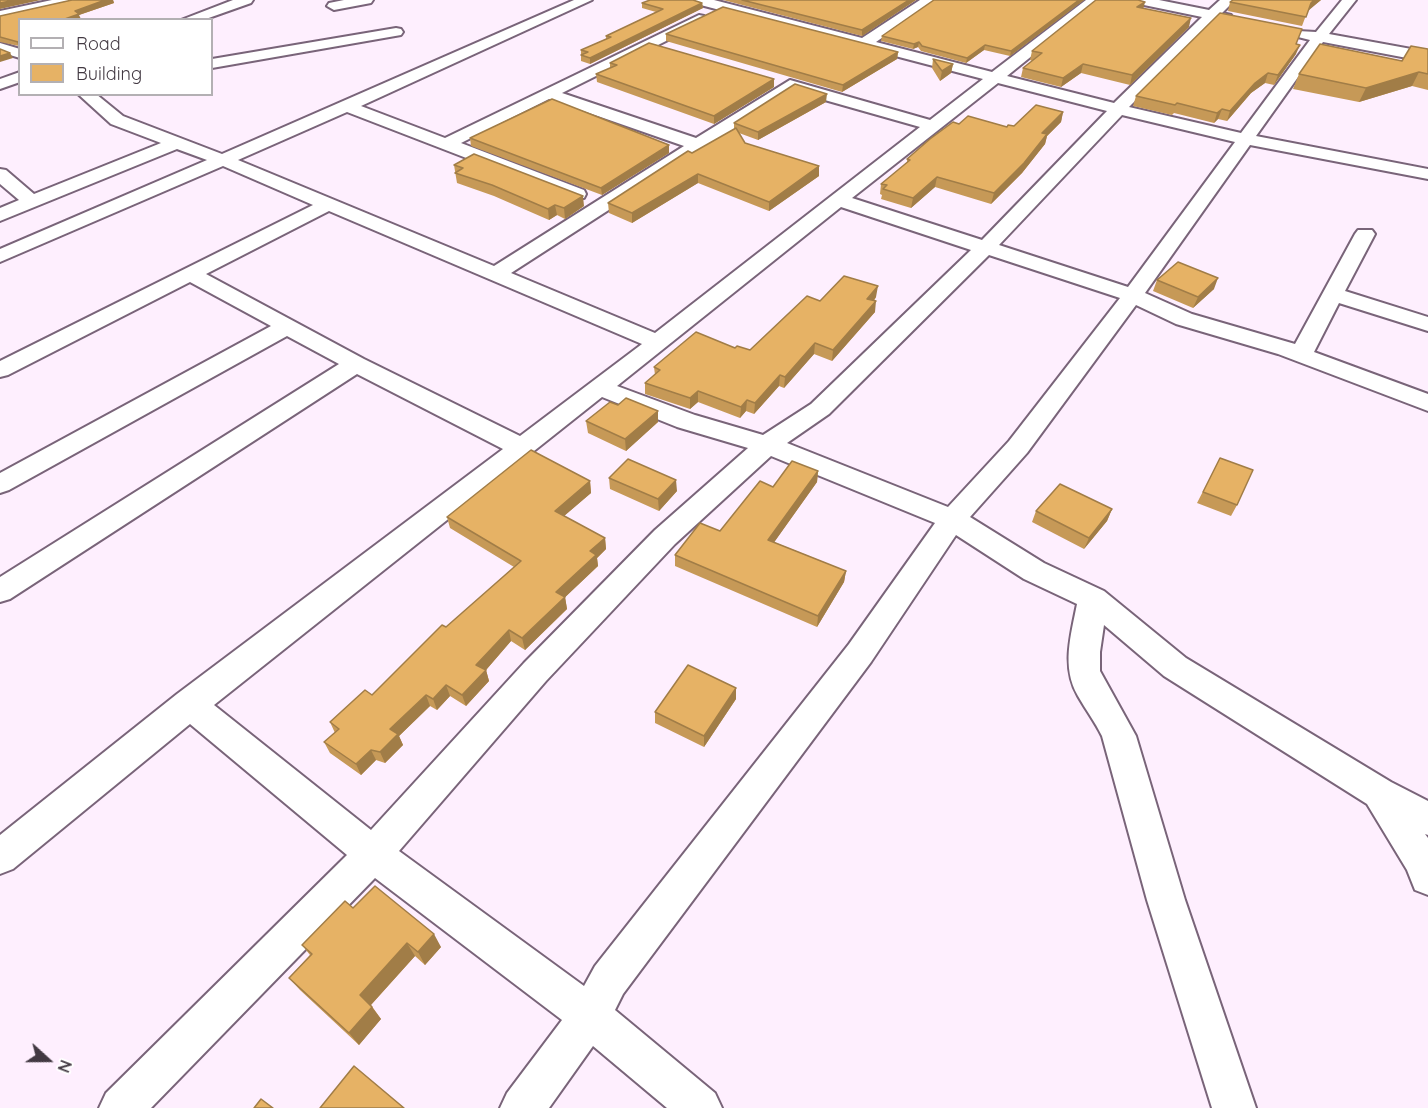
<!DOCTYPE html>
<style>
body{margin:0}
#map{position:relative;width:1428px;height:1108px;overflow:hidden;background:#feeffe;font-family:Quicksand,sans-serif}
canvas{display:block}
.legend{position:absolute;left:18px;top:18px;width:195px;height:78px;box-sizing:border-box;background:#fff;border:2px solid #b3b0b3;margin:0;padding:8px 10px;list-style:none;font-size:18px;color:#423942}
.legend li{display:flex;align-items:center;gap:12px;height:30px}
.legend b{width:30px;border:2px solid #b3b0b3}
.north{position:absolute;left:18px;top:1030px;width:60px;height:60px;-webkit-text-stroke:4px #fff;paint-order:stroke;rotate:111deg;font-size:16px;font-weight:700;line-height:24px;text-align:center;color:#423942}
.north::after{content:'';display:block;margin:auto;width:21px;height:27px;background:#423942;clip-path:polygon(50% 0,100% 100%,50% 72%,0 100%)}
</style>
<div id="map">
<canvas width="1428" height="1108"></canvas>
<ul class="legend">
<li><b style="height:8px;background:#fff"></b>Road</li>
<li><b style="height:16px;background:#e6b265"></b>Building</li>
</ul>
<div class="north">N</div>
</div>
<script>
const ctx = document.querySelector('canvas').getContext('2d');
ctx.lineJoin = 'round';
function stroke(path, color, width, dash) { ctx.strokeStyle = color; ctx.lineWidth = width; ctx.lineCap = dash ? 'butt' : 'round'; ctx.setLineDash(dash || []); ctx.stroke(path); }
function fill(path, color) { ctx.fillStyle = color; ctx.fill(path, 'evenodd'); }
const street = new Path2D(`
 M52 0H79L72 4 0 19V11Z
 M233 0H253L251 3 203 20H181Z
 M344 0H373L371 3 334 10 327 6 329 3Z
 M574 0H592L361 106 445 138 699 15 704 16 706 19 704 22 562 93 696 138 790 80 930 120 983 79 693 3 691 0H714L862 38 920 0H936L876 42 992 72 1086 0H1101L1007 76 1114 103 1202 17 1139 4 1132 0H1159L1209 10 1220 0H1235L1222 13 1231 15 1233 18 1231 21 1215 20 1129 107 1241 133 1310 40 1298 37 1296 34 1298 31 1316 32 1342 0H1356L1329 34 1428 52V62L1323 42 1256 136 1428 169V179L1250 145 1145 293 1192 314 1295 344 1355 234 1358 230H1372L1375 234 1345 291 1428 317V331L1339 303 1314 352 1428 394V411L1278 354 1176 324 1136 305 1027 453 970 517 1044 563 1104 591 1186 658 1391 782 1428 801V835L1425 834 1428 838V895L1415 890 1407 870 1367 804 1164 676 1104 625 1100 652V671L1136 736 1185 900 1256 1108H1212L1147 900 1102 736C1095 722 1086 710 1078 696 1061 667 1071 635 1077 604L1024 579 956 535 871 662 623 994 615 1010 715 1093 722 1108H667L593 1046 549 1108H500L507 1093 562 1020 375 878 151 1108H99L106 1093 347 855 190 724 13 869 0 874V835L177 694 503 449 357 374 10 599 0 602V577L339 364 287 336 9 490 0 493V473L271 326 190 282 8 375 0 377V361L313 205 223 166 0 262V249L207 160 177 149 0 221V208L19 200 0 184V169L6 170 34 194 161 143 111 124 78 94H96L123 116 222 154ZM998 83 1107 111 982 240 852 198ZM793 91 920 127 655 333 511 273ZM549 99 684 146 494 266 238 160 347 112 570 198H584L586 194 584 190 461 143ZM1122 115 1235 142 1128 287 999 245ZM841 207 971 250 811 404 763 435 695 415 617 386ZM329 211 642 344 520 436 364 359 206 274ZM989 255 1120 298 1009 441 948 507 787 443 829 414ZM602 397 677 427 748 448 655 530 524 663 371 830 214 705ZM771 456 935 523 849 644 595 966 584 986 399 851 546 681 675 544Z
 M396 28 401 29 403 32 401 35 212 68V59Z
 M0 43 20 49V58L0 52Z
 M20 72V82L0 89V79Z`);
const wall = new Path2D(`
 M72 0H113L114 3 79 15 20 20 19 46 0 42V16Z
 M723 0H916L862 36Z
 M934 0H1084L1010 56 984 50 966 63 921 51 918 47 913 49 881 41 882 36Z
 M1321 0 1308 10 1302 26 1228 11 1230 2Z
 M642 3H702L703 8 590 64 581 61V50L606 39V36L656 12 642 8Z
 M1143 8 1189 27 1130 85 1081 73 1061 87 1021 77 1023 68 1032 61 1030 60 1032 51Z
 M666 34 898 52 897 59 842 92 666 41Z
 M1428 49V90L1412 86 1359 102 1293 89 1299 74 1402 61Z
 M1296 54 1274 85 1265 83 1251 93 1227 121 1218 119 1214 123 1174 113 1172 115 1133 106 1136 96Z
 M933 59 953 64 951 73 940 81 932 68Z
 M610 63 774 79V87L714 124 597 82 596 74 610 68Z
 M826 102 758 140 739 133 745 143 819 176 769 211 698 183 632 223 609 213 608 203 692 153 734 129V123Z
 M1063 112 1061 122 1047 136 1045 144 1022 173 991 204 935 187 911 208 881 199 882 195 880 194 881 184 907 163V159L959 124 1007 127 1014 126Z
 M470 138 669 145V153L602 195 471 146Z
 M454 165 584 206 565 219 557 215 549 220 494 196 457 183Z
 M1157 280 1214 289 1193 308 1153 291Z
 M876 297 874 301 875 312 832 361 814 354 784 388 779 386 754 414 746 411 740 418 698 402 690 409 645 394V383L655 375 654 367 735 348 750 350 820 301Z
 M618 405 658 411V422L626 451 588 433 586 421Z
 M1220 458 1237 505 1231 516 1197 503Z
 M818 471 817 482 774 542 846 571 844 582 817 627 675 566V555L720 531 773 487Z
 M609 478 677 491 659 511 610 489Z
 M590 481 591 493 564 516 605 538 606 549 597 558 598 566 565 597 567 609 525 650 511 641 486 670 489 681 466 706 450 696 437 710 430 706 399 736 403 745 385 763 376 760 361 775 330 753 324 742 335 733 330 722 372 695 514 567 450 528 447 517Z
 M1112 509 1107 521 1084 549 1032 522 1036 511Z
 M736 688V699L704 747 655 723V712Z
 M353 908 441 947 425 965 415 956 371 1005 381 1019 359 1045 300 990 289 978 310 955 302 945Z`);
const shadedWall = new Path2D(`
 M15 0H41L0 9V3Z
 M105 0H113L114 3 79 15 81 19 62 20 75 11Z
 M909 0H916L862 36V30Z
 M1079 0H1084L1010 56 1011 51Z
 M1314 0H1321L1308 11 1311 3Z
 M1145 2 1143 10 1137 7Z
 M702 3 703 8 590 64V58Z
 M1191 18 1189 27 1130 85 1132 75Z
 M919 42 918 47 913 49 914 44Z
 M985 45 984 50 966 63 967 58Z
 M1300 45 1296 54 1274 85 1278 75Z
 M898 52 897 59 842 92 843 85Z
 M10 53 13 58 0 62V56Z
 M953 64 951 73 940 81 942 71Z
 M1083 64 1081 73 1061 87 1063 78Z
 M1419 72 1412 86 1359 102 1366 88Z
 M1268 73 1265 83 1251 93 1227 121 1230 111 1255 83Z
 M774 79V87L714 124V116Z
 M827 94 826 102 758 140V132Z
 M1222 109 1218 119 1214 123 1217 113Z
 M1063 112 1061 122 1047 136 1045 144 1022 173 991 204 994 193 1042 133Z
 M669 145V153L602 195 601 188Z
 M819 166V176L769 211V202Z
 M698 174V183L632 223V213Z
 M937 177 935 187 911 208 913 198Z
 M583 196 584 206 565 219 564 208Z
 M555 205 557 215 549 220 548 209Z
 M1218 278 1214 289 1193 308 1198 297Z
 M878 286 876 297 866 310 867 299Z
 M876 301 875 312 832 361 833 350Z
 M815 343 814 354 784 388 785 377Z
 M780 375 779 386 754 414 755 403Z
 M698 391V402L690 409V398Z
 M747 400 746 411 740 418 741 407Z
 M658 411V422L626 451 625 439Z
 M818 471 817 482 768 551V540Z
 M676 480 677 491 659 511 658 499Z
 M590 481 591 493 557 522 555 511Z
 M1112 509 1107 521 1084 549 1089 538Z
 M605 538 606 549 597 558 598 566 558 604 556 592 590 551Z
 M846 571 844 582 817 627 818 616Z
 M565 597 567 609 525 650 522 638Z
 M509 630 511 641 486 670 489 681 466 706 462 695 476 665Z
 M446 685 450 696 437 710 433 699Z
 M736 688V699L704 747V736Z
 M426 695 430 706 399 736 403 745 385 763 380 752 390 729Z
 M371 750 376 760 361 775 356 764Z
 M434 934 441 947 425 965 418 952Z
 M407 943 415 956 369 1007 360 995Z
 M372 1007 381 1019 359 1045 349 1033Z`);
const building = new Path2D(`
 M0 0H15L0 3Z
 M72 0H105L75 11 79 14 62 20H20V49L18 42 0 37V16Z
 M650 0H693L702 3 590 58 581 55 588 52 581 50 611 37 606 36 663 9 642 3Z
 M742 0H909L862 30Z
 M934 0H1079L1011 51 985 45 967 58 922 46 919 42 914 44 882 36Z
 M1096 0H1138L1145 2 1137 7 1191 18 1132 75 1083 64 1063 78 1023 68 1042 53 1032 51Z
 M1233 0H1314L1311 3 1306 17 1230 2Z
 M723 7 898 52 843 85 666 34Z
 M1220 13 1302 29 1296 44 1300 45 1278 75 1268 73 1255 83 1230 111 1222 109 1217 113 1177 103 1175 105 1136 96Z
 M649 43 774 79 714 116 596 74 617 65 610 63Z
 M1320 44 1402 61 1411 46 1428 49V74L1419 72 1366 88 1299 74Z
 M0 49 10 53 0 56Z
 M933 59 953 64 942 71Z
 M795 84 827 94 758 132 734 123Z
 M552 99 669 145 601 188 470 138Z
 M1036 105 1063 112 1042 133 1047 134 1024 163 994 193 937 177 913 198 883 189 887 185 881 184 910 160 907 159 930 139 953 122 959 124 968 116 1007 127 1008 125 1014 126Z
 M736 128 745 143 819 166 769 202 698 174 632 213 608 203 688 151 692 153Z
 M474 154 583 196 564 208 555 205 548 209 492 185 455 173 463 168 454 165Z
 M1178 262 1218 278 1198 297 1157 280Z
 M844 276 878 286 867 299 876 301 833 350 815 343 785 377 780 375 755 403 747 400 741 407 698 391 690 398 645 383 660 370 654 367 696 332 735 348 737 346 750 350 807 296 820 301Z
 M626 398 658 411 625 439 586 421 610 402 618 405Z
 M531 450 590 481 555 511 605 538 590 551 596 555 556 592 565 597 522 638 509 630 476 665 486 670 462 695 446 685 433 699 426 695 390 729 398 734 380 752 371 750 356 764 324 742 339 729 330 722 365 690 372 695 442 625 446 627 521 561 447 517Z
 M1220 458 1253 470 1237 505 1203 492Z
 M628 459 676 480 658 499 609 478Z
 M792 461 818 471 768 540 846 571 818 616 675 555 700 523 720 531 760 481 773 487Z
 M1060 484 1112 509 1089 538 1036 511Z
 M688 665 736 688 704 736 655 712Z
 M375 886 434 934 418 952 407 943 360 995 372 1007 349 1033 289 978 312 954 302 945 345 901 353 908Z
 M354 1066 404 1108H320Z
 M261 1099 273 1108H254Z`);
stroke(street, '#796479', 4);
fill(street, '#fff');
fill(wall, '#c69957');
fill(shadedWall, '#a17d47');
fill(building, '#e6b265');
stroke(building, '#a17d47', 1.5);
</script>
